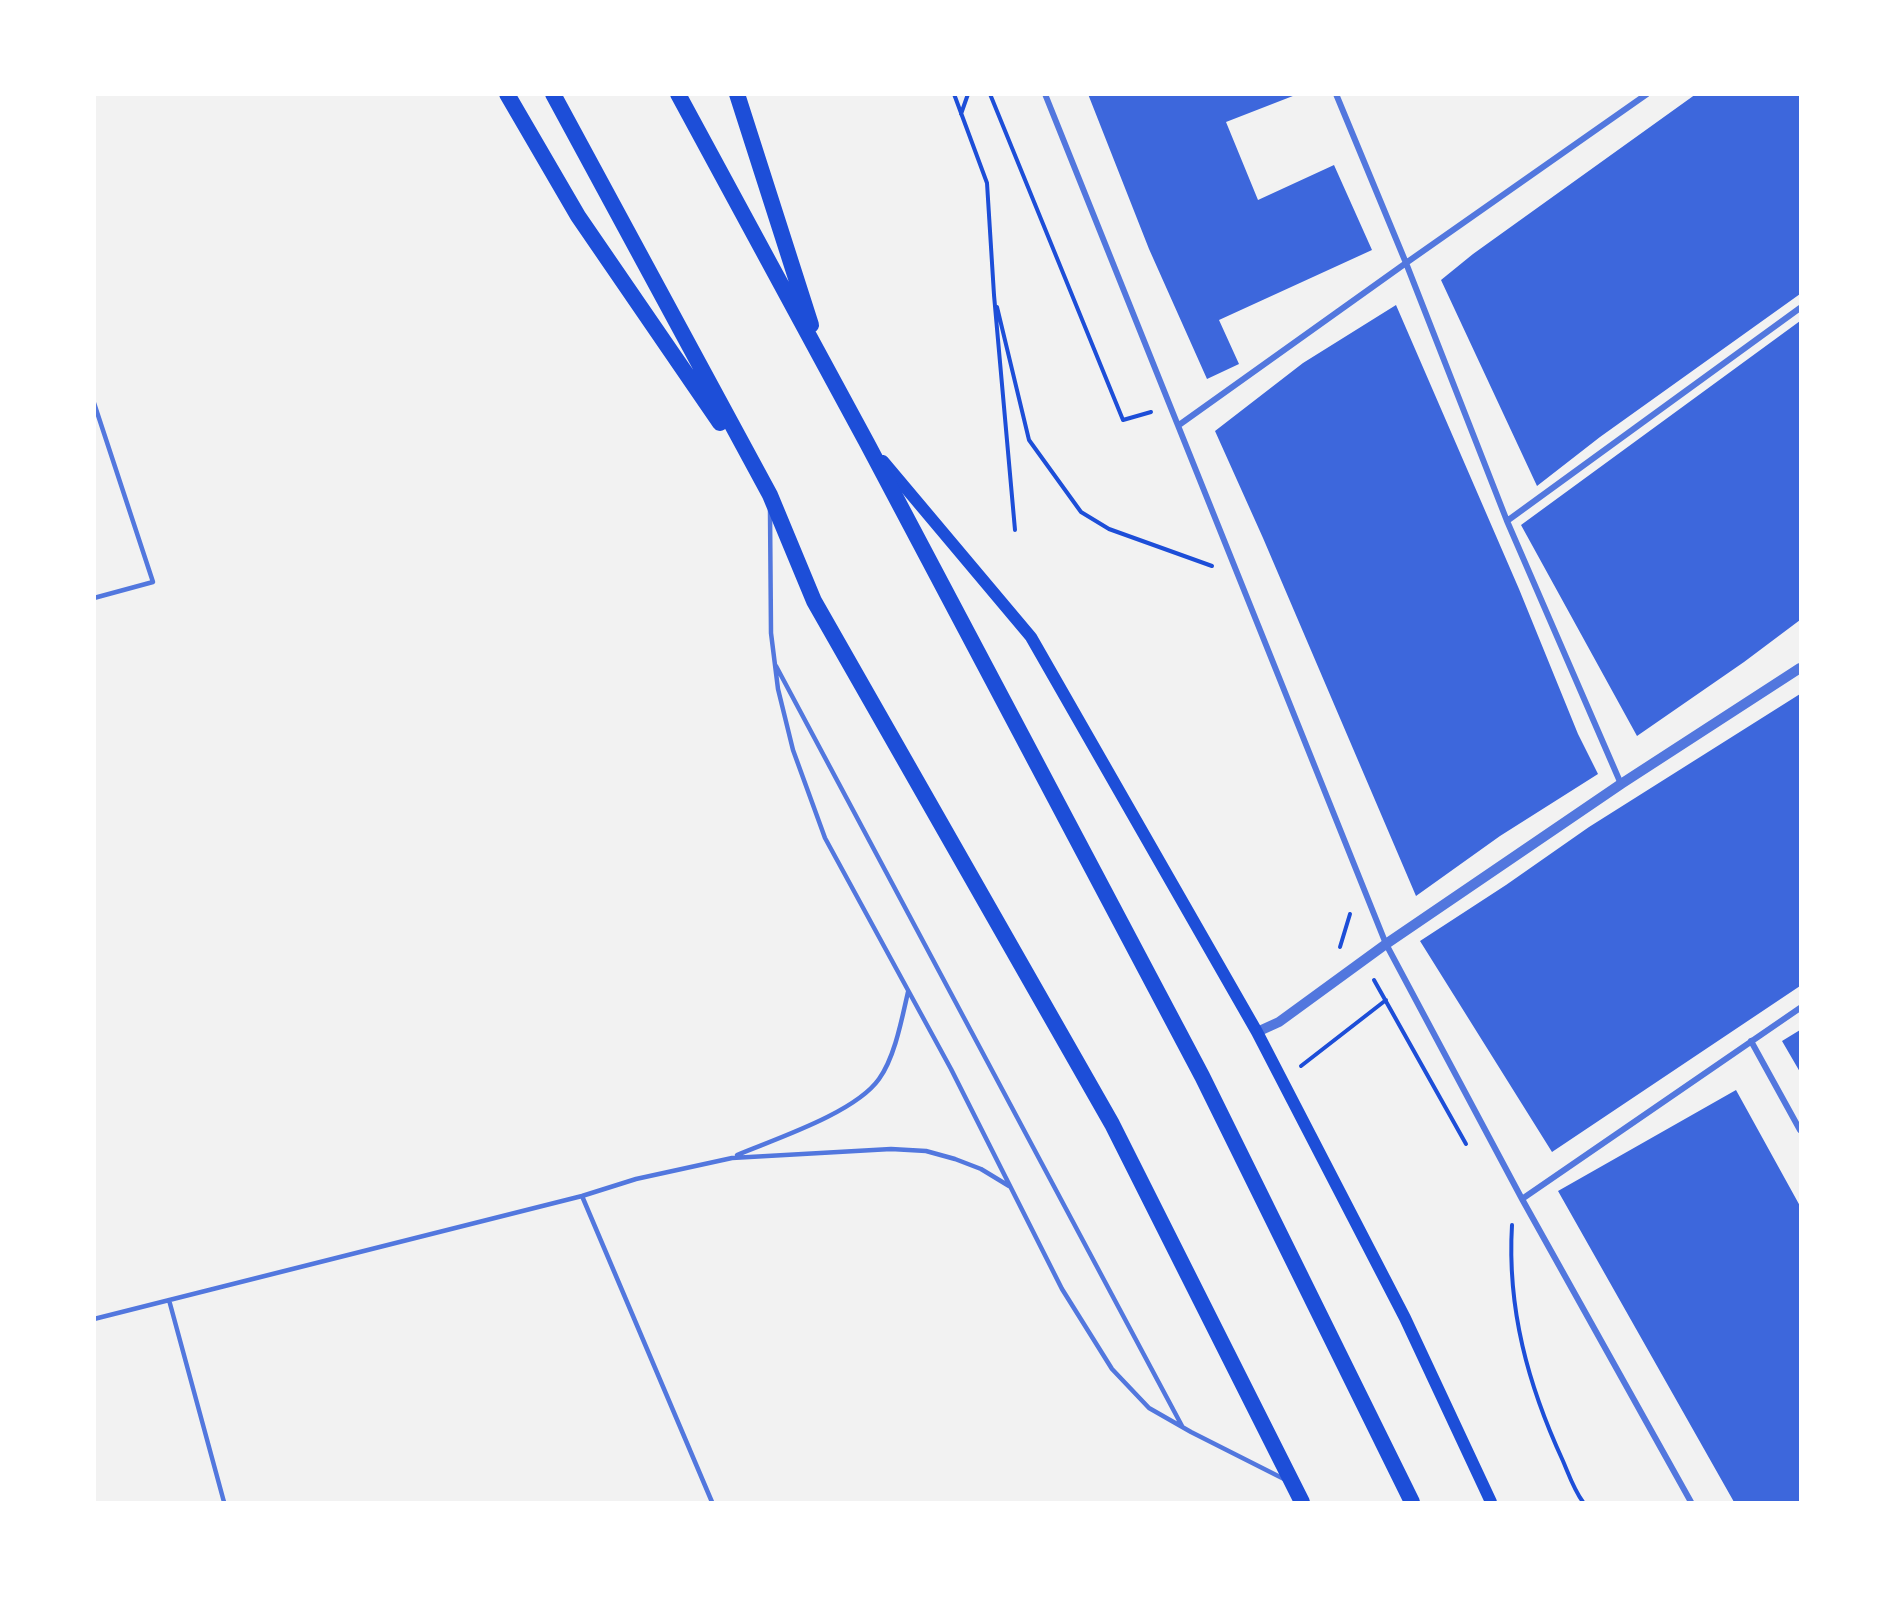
<!DOCTYPE html>
<style>
body{margin:0}
#map{position:relative;width:1895px;height:1597px;overflow:hidden;background:#f2f2f2;font-family:"Noto Serif",serif}
canvas{display:block}
.frame{position:absolute;inset:0;border:96px solid #fff;pointer-events:none}
</style>
<div id="map">
<canvas width="1895" height="1597"></canvas>
<div class="frame"></div>
</div>
<script>
const ctx = document.querySelector('canvas').getContext('2d');
ctx.lineJoin = 'round';
function fill(path, color) { ctx.fillStyle = color; ctx.fill(path, 'evenodd'); }
function stroke(path, color, width, dash) { ctx.strokeStyle = color; ctx.lineWidth = width; ctx.lineCap = dash ? 'butt' : 'round'; ctx.setLineDash(dash || []); ctx.stroke(path); }
const building = new Path2D(`
 M1088 94H1298L1226 122 1258 200 1334 165 1372 250 1219 320 1239 364 1207 379 1149 249Z
 M1696 94H1800V294L1600 437 1537 486 1441 280 1473 254Z
 M1396 305 1519 589 1578 734 1598 774 1500 836 1416 896 1263 538 1215 431 1303 363Z
 M1800 321V620L1744 662 1637 736 1521 525Z
 M1800 694V986L1552 1152 1420 941 1506 885 1589 827Z
 M1800 1030V1072L1782 1041Z
 M1736 1090 1800 1206V1502H1734L1558 1191Z`);
const path = new Path2D(`
 M954 94 987 183 994 295 1015 530
 M990 94 1123 420 1151 412
 M961 114 968 94
 M997 307 1029 440 1081 512 1109 529 1212 566
 M1340 947 1350 914
 M1374 980 1466 1144
 M1301 1066 1386 1000
 M1512 1225C1507 1309 1528 1385 1563 1461 1569 1475 1574 1490 1583 1502`);
const service = new Path2D(`
 M94 403 153 582 94 598
 M770 510 771 633 778 689 793 750 825 838 951 1069 1062 1289 1112 1369 1149 1408 1191 1432 1284 1479
 M776 666 1182 1426
 M737 1155C775 1139 855 1113 879 1079 895 1057 902 1018 908 992
 M582 1196 712 1502
 M169 1300 224 1502
 M94 1319 582 1196 636 1179 732 1158 891 1149 926 1151 955 1159 981 1169 1009 1186`);
const minor = new Path2D(`
 M1045 94 1386 944 1522 1199 1691 1502
 M1336 94 1406 263 1507 521 1621 784
 M1179 425 1406 263 1647 94
 M1507 521 1800 308
 M1751 1041 1800 1130
 M1522 1199 1800 1008`);
const tertiary = new Path2D(`
 M1257 1032 1279 1022 1386 944 1621 784 1800 668`);
const secondary = new Path2D(`
 M883 461 1031 637 1257 1032 1405 1318 1491 1502`);
const trunk = new Path2D(`
 M507 94 578 216 720 423
 M553 94 770 495 814 601 1112 1124 1302 1502
 M678 94 867 443 1202 1076 1412 1502
 M737 94 811 325`);
fill(building, '#3d67dc');
stroke(path, '#1d4ed8', 4);
stroke(service, '#5277de', 4.5);
stroke(minor, '#5277de', 6);
stroke(tertiary, '#5277de', 10);
stroke(secondary, '#1d4ed8', 12);
stroke(trunk, '#1d4ed8', 16);
</script>
